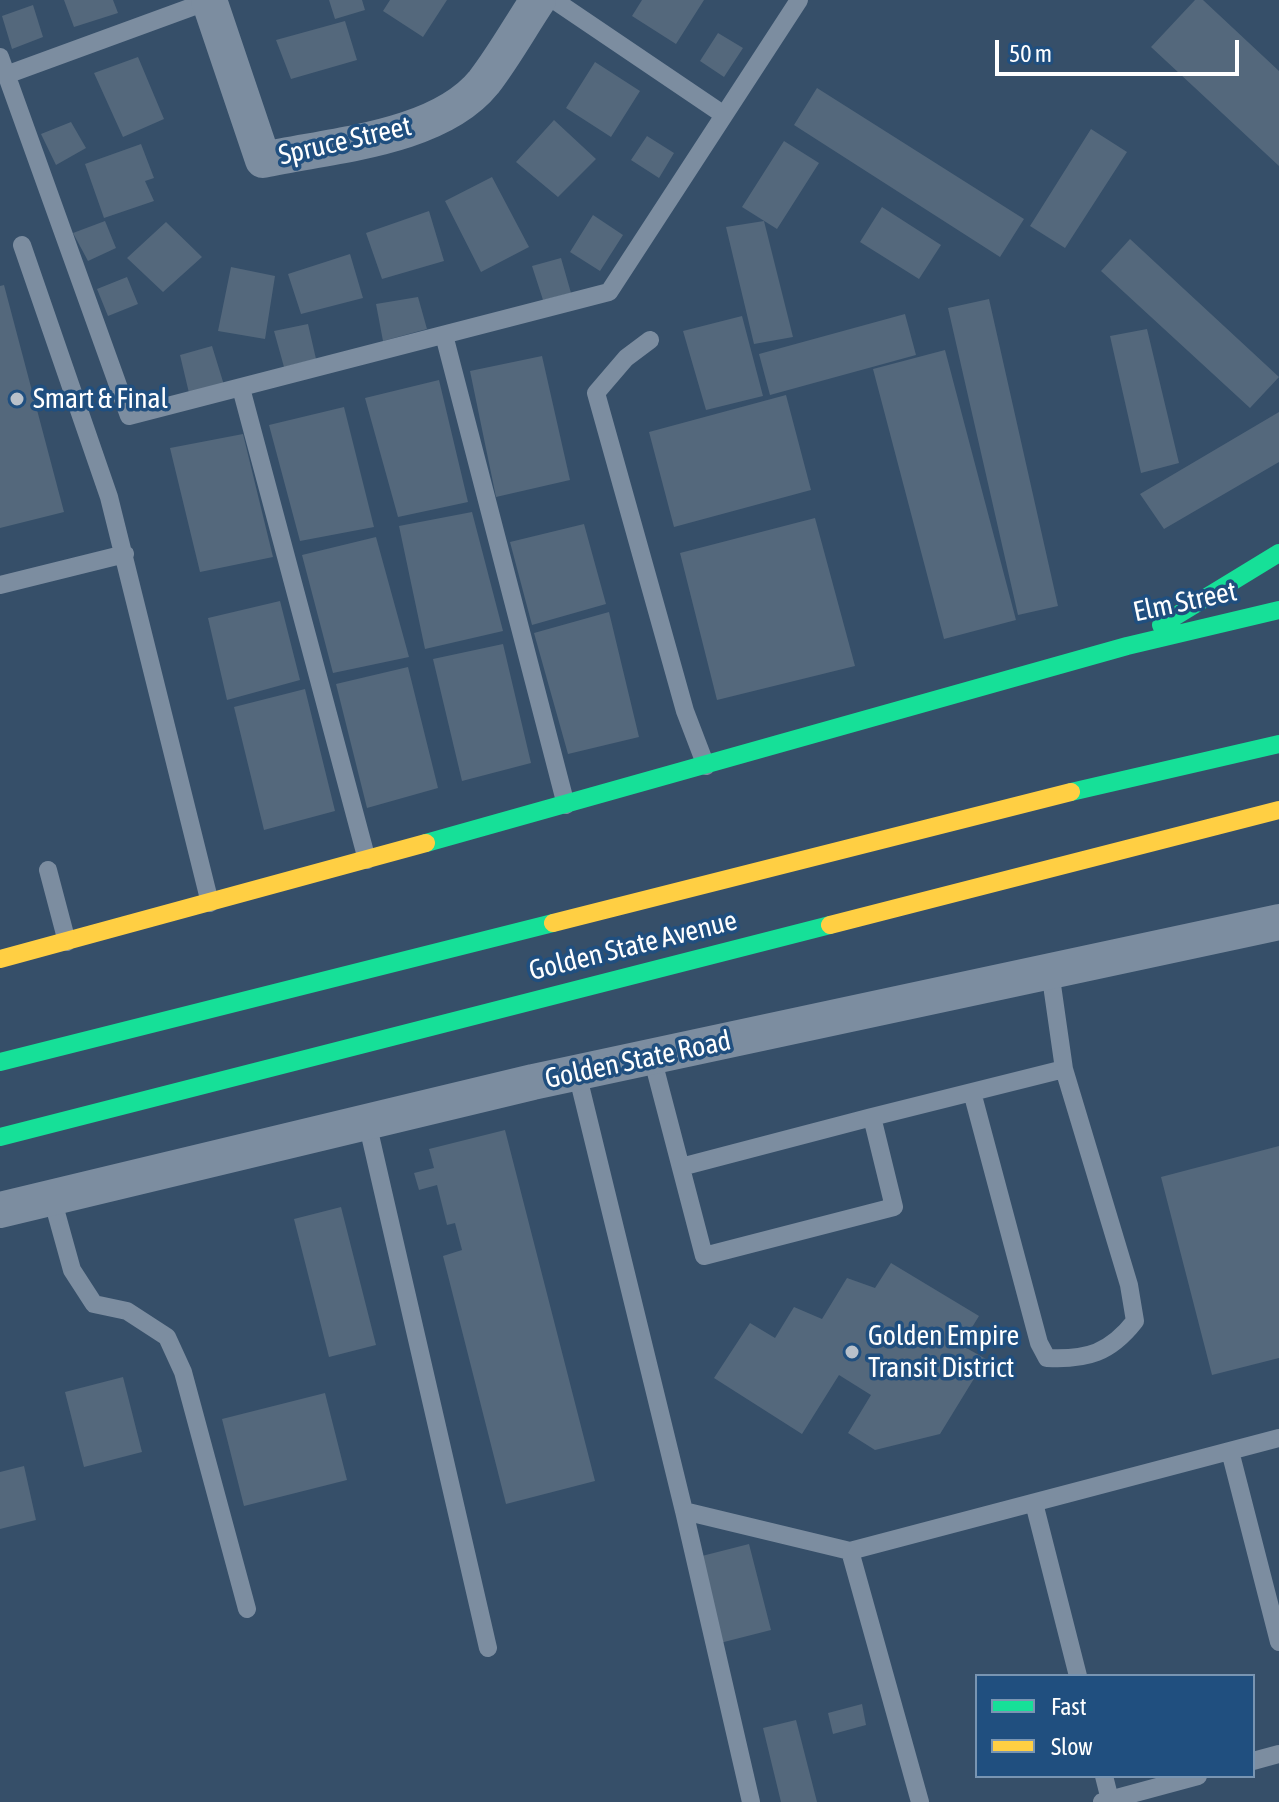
<!DOCTYPE html>
<style>
body{margin:0}
#map{position:relative;width:1279px;height:1802px;overflow:hidden;background:#364f69;font-family:"Asap Condensed",sans-serif}
canvas{display:block}
.legend{position:absolute;left:975px;top:1674px;width:280px;height:104px;box-sizing:border-box;background:#204f7f;border:2px solid #7995b2;margin:0;padding:10px 14px;list-style:none;font-size:24px;color:#fff}
.legend li{display:flex;align-items:center;gap:16px;height:40px}
.legend b{width:40px;border:2px solid #7995b2}
.scale{position:absolute;left:995px;top:40px;width:244px;height:36px;box-sizing:border-box;border:4px solid #fff;border-top:0;padding-left:10px;font-size:24px;line-height:28px;white-space:nowrap;color:#fff;-webkit-text-stroke:6px #204f7f;paint-order:stroke}
</style>
<div id="map">
<canvas width="1279" height="1802"></canvas>
<ul class="legend">
<li><b style="height:10px;background:#16e098"></b>Fast</li>
<li><b style="height:10px;background:#ffcf43"></b>Slow</li>
</ul>
<div class="scale">50 m</div>
</div>
<script>
const ctx = document.querySelector('canvas').getContext('2d');
ctx.lineJoin = 'round';
function fill(path, color) { ctx.fillStyle = color; ctx.fill(path, 'evenodd'); }
function stroke(path, color, width, dash) { ctx.strokeStyle = color; ctx.lineWidth = width; ctx.lineCap = dash ? 'butt' : 'round'; ctx.setLineDash(dash || []); ctx.stroke(path); }
function drawText(font, color, halo, rows, align = 'center') {
  ctx.font = font + ' "Asap Condensed",sans-serif'; ctx.lineWidth = 7; ctx.setLineDash([]); ctx.textBaseline = 'middle'; ctx.strokeStyle = halo; ctx.fillStyle = color; for (const [text, x, y, turn = 0] of rows) {
    ctx.save(); ctx.translate(x, y); ctx.rotate((+turn || 0) * Math.PI / 180); ctx.textAlign = isNaN(turn) ? turn : align; if (halo) ctx.strokeText(text, 0, 0); ctx.fillText(text, 0, 0); ctx.restore();
  }
}
const building = new Path2D(`
 M64 0H113L118 13 74 27Z
 M329 0H362L365 10 335 19Z
 M390 0H447L423 37 383 11Z
 M642 0H704L676 44 632 16Z
 M1195 0H1203L1279 71V166L1151 47Z
 M33 5 43 37 12 49 2 16Z
 M345 21 357 60 291 79 276 40Z
 M718 33 743 48 724 77 700 61Z
 M138 57 164 119 123 137 94 73Z
 M595 62 640 91 611 137 566 108Z
 M817 88 1024 219 1000 257 794 125Z
 M554 120 596 159 558 197 516 162Z
 M71 122 86 148 56 165 41 134Z
 M1091 129 1127 152 1065 248 1030 226Z
 M647 136 674 153 659 178 631 160Z
 M784 141 819 163 777 229 742 207Z
 M141 144 154 178 145 181 154 201 104 218 85 164Z
 M492 177 529 247 481 272 445 201Z
 M882 207 941 245 919 279 860 242Z
 M429 211 444 261 382 279 366 233Z
 M593 215 623 235 600 271 570 252Z
 M105 221 116 248 88 261 73 233Z
 M764 221 793 337 754 344 726 227Z
 M166 222 202 257 163 292 127 258Z
 M1130 239 1279 377 1250 408 1101 271Z
 M350 254 363 298 301 314 288 274Z
 M561 258 571 293 543 300 532 266Z
 M231 267 275 276 265 339 218 331Z
 M127 277 138 304 108 316 97 289Z
 M4 285 64 512 0 528V286Z
 M418 297 427 329 383 341 376 304Z
 M989 299 1058 606 1018 615 948 308Z
 M905 314 916 355 770 395 759 354Z
 M742 316 763 396 706 410 683 331Z
 M308 324 316 359 284 367 274 331Z
 M1147 329 1179 463 1141 473 1110 336Z
 M212 346 224 385 189 393 180 355Z
 M945 350 1016 620 944 639 873 369Z
 M542 356 570 480 496 497 470 371Z
 M439 380 468 502 398 517 365 398Z
 M786 395 811 490 674 527 649 432Z
 M344 407 374 527 300 541 269 425Z
 M1279 412V462L1164 529 1140 494Z
 M243 434 273 557 200 572 170 448Z
 M472 512 503 631 425 649 399 526Z
 M815 518 855 666 717 700 680 553Z
 M584 524 606 604 532 625 510 542Z
 M376 537 409 657 333 673 302 555Z
 M280 601 300 680 227 700 208 618Z
 M609 612 639 737 568 754 534 633Z
 M503 644 531 763 462 781 433 659Z
 M408 667 438 788 367 808 336 684Z
 M305 689 335 811 264 830 234 707Z
 M505 1130 595 1481 506 1504 443 1256 462 1250 455 1223 447 1225 437 1185 419 1190 414 1173 434 1168 429 1149Z
 M1279 1146V1358L1212 1375 1161 1177Z
 M341 1207 376 1345 329 1357 294 1219Z
 M891 1263 979 1316 961 1345 986 1359 940 1434 875 1450 848 1433 871 1395 839 1375 802 1434 714 1378 750 1323 775 1338 794 1307 822 1319 847 1278 875 1288Z
 M123 1377 142 1452 84 1467 65 1392Z
 M325 1393 347 1480 244 1506 222 1419Z
 M24 1466 36 1520 0 1529V1472Z
 M749 1544 771 1630 720 1643 698 1557Z
 M862 1704 866 1725 833 1734 828 1713Z
 M796 1720 817 1802H781L763 1728Z`);
const lane = new Path2D(`
 M554 0 724 115
 M0 57 129 416 609 292 799 0
 M6 75 211 0
 M22 245 109 497 210 903
 M444 335 566 805
 M650 340 626 358 596 393 685 711 706 766
 M241 388 367 860
 M0 585 125 554
 M48 870 67 942
 M652 1057 704 1256 894 1207 872 1117 1064 1069 1050 971
 M577 1073 684 1511 850 1551 1279 1438
 M972 1092 1039 1343 1047 1358C1087 1360 1110 1353 1135 1321L1129 1285 1064 1069
 M367 1122 488 1648
 M681 1167 872 1117
 M52 1198 72 1270 94 1304 127 1311 167 1337 183 1372 247 1609
 M1230 1451 1279 1642
 M1034 1503 1078 1676
 M684 1511 751 1802
 M850 1551 920 1802
 M1253 1761 1279 1754
 M1104 1776 1110 1800
 M1102 1802 1198 1776`);
const street = new Path2D(`
 M209 0 263 160C331 145 438 139 484 82 504 56 520 27 538 0
 M0 1210 533 1082 1279 922`);
const fast = new Path2D(`
 M1161 625 1279 553
 M1071 792 1279 744
 M426 843 1127 646 1279 610
 M0 1062 553 923
 M0 1137 830 925`);
const slow = new Path2D(`
 M553 923 1071 792
 M830 925 1279 810
 M0 959 426 843`);
const markers = [
 [17,399,8,"#b9c1ca"],
 [852,1352,8,"#b9c1ca"]
];
const streetNames = [
 ["Spruce Street",345,141,-13],
 ["Elm Street",1185,602,-12],
 ["Golden State Avenue",633,946,-14],
 ["Golden State Road",638,1060,-12]
];
const poiNames = [
 ["Smart & Final",33,399],
 ["Golden Empire",868,1336],
 ["Transit District",868,1368]
];
fill(building, '#54687c');
stroke(lane, '#7c8da0', 18);
stroke(street, '#7c8da0', 36);
stroke(fast, '#16e098', 18);
stroke(slow, '#ffcf43', 18);
for (const [x, y, r, color] of markers) { const dot = new Path2D(); dot.arc(x, y, r, 0, 2 * Math.PI); ctx.fillStyle = color; ctx.fill(dot); stroke(dot, '#204f7f', 3); }
drawText('28px', '#fff', '#204f7f', streetNames);
drawText('28px', '#fff', '#204f7f', poiNames, 'left');
</script>
